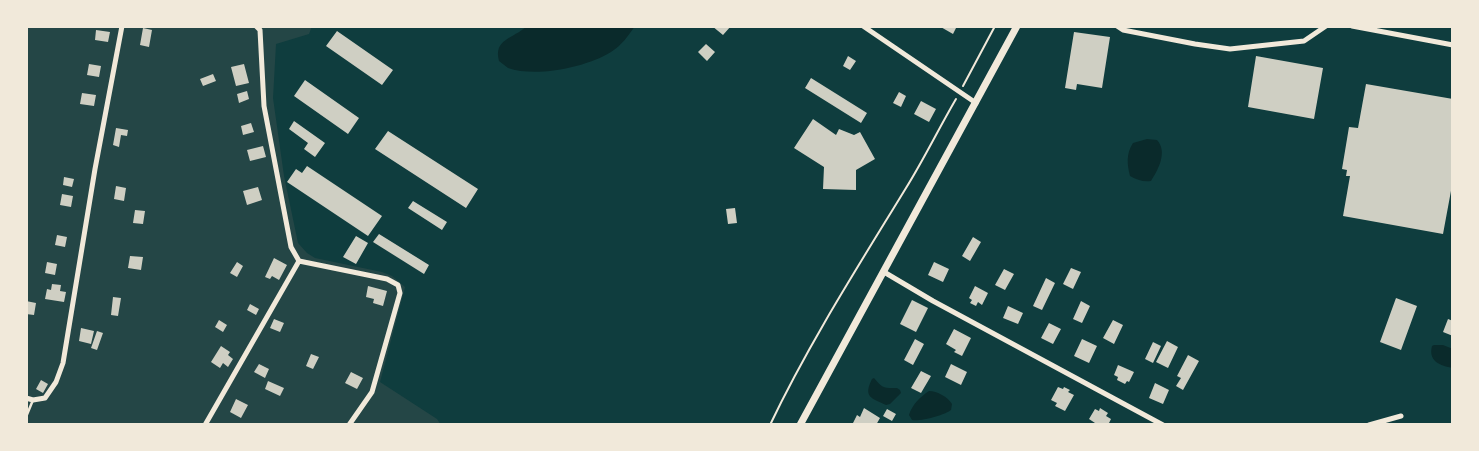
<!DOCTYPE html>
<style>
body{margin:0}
#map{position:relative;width:1479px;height:451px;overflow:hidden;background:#0f3d3e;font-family:Inter,sans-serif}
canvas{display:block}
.frame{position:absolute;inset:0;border:28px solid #f1e9da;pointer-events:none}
</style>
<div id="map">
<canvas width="1479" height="451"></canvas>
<div class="frame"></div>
</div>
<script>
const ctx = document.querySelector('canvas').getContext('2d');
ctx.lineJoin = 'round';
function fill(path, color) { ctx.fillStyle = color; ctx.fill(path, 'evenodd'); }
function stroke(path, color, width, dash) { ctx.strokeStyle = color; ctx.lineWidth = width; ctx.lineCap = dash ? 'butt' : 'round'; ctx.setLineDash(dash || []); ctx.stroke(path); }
const green = new Path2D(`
 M26 26H312L309 34 276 44 273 98 284 176 298 243 307 253 315 258 382 272 392 276 405 287 380 382 437 419 441 425H26Z`);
const water = new Path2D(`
 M527 26H635C628 36 622 45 611 52 587 67 536 78 508 68 505 66 502 63 499 61 493 39 513 39 527 26Z
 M1147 139 1157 140C1168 152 1158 170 1151 181 1143 182 1137 180 1130 176 1127 164 1126 154 1133 143Z
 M1434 345H1443L1453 349V368C1440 366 1428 361 1432 346Z
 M874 378C883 389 884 388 897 388L900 390 901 393 890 404 886 405C871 398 863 397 872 379Z
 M929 391C937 391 948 397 952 404L951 410C945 415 920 422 912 420L909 415C912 405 920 397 929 391Z`);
const building = new Path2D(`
 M712 26H731L723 35Z
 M939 26H957L953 34Z
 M143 28 152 30 149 47 140 45Z
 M96 30 110 32 108 42 95 40Z
 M337 31 393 70 382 85 326 46Z
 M1074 32 1110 37 1102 88 1077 84 1076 90 1065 88Z
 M706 44 715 52 707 61 698 52Z
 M848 56 856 61 850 70 843 66Z
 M1256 56 1323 68 1314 119 1248 107Z
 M89 64 101 66 99 77 87 75Z
 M244 64 249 83 236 86 231 67Z
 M213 74 216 81 203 86 200 79Z
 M811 78 867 113 861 123 805 88Z
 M305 80 359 118 348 134 294 96Z
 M1366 84 1453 99V180L1443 234 1343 216 1350 176H1346L1347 170 1342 169 1349 127 1358 128Z
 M247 91 249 99 239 103 237 94Z
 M899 92 906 96 901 107 893 103Z
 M82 93 96 95 94 106 80 104Z
 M921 101 936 109 929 122 914 114Z
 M813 119 836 135 839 129 854 135 860 132 875 159 856 170V190L823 189 824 167 794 148Z
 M294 121 325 143 315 157 304 149 308 143 289 129Z
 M251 123 254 132 243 135 241 126Z
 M116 128 128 130 127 136 121 135 119 147 113 145Z
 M388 131 478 189 466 208 375 149Z
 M263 146 266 157 250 161 247 150Z
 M307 166 382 216 368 236 287 182 296 169 302 173Z
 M64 177 74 179 72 187 63 185Z
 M116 186 126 188 124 201 114 199Z
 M258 187 262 200 247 205 243 191Z
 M62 194 73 196 71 207 60 205Z
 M413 201 447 222 442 230 408 208Z
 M735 208 737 223 728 224 726 209Z
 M135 210 145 211 143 224 133 223Z
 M379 234 429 265 424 274 373 242Z
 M57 235 67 237 65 247 55 245Z
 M356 236 368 243 356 264 343 257Z
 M973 237 981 242 970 261 962 256Z
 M130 256 143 257 141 270 128 268Z
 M274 258 287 265 279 280 272 276 270 279 265 277Z
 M47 262 57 264 55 275 45 273Z
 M237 262 243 266 237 277 230 273Z
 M934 262 949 269 943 282 928 275Z
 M1071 268 1081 272 1073 289 1063 284Z
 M1004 269 1014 274 1005 290 995 285Z
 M1046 278 1055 283 1042 310 1033 306Z
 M52 284 61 285 60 291 66 292 64 302 45 299 47 289 51 290Z
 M368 286 387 291 383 306 373 303 374 299 366 297Z
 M975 286 988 293 982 305 978 302 976 306 970 303 972 300 969 298Z
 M113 297 121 298 118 316 111 315Z
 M1396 298 1417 306 1401 350 1380 342Z
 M912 300 928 308 916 332 900 324Z
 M26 301 36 303 34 315 26 314Z
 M1081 301 1090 306 1082 323 1073 319Z
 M250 304 259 309 256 315 247 310Z
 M1008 306 1023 313 1018 324 1003 318Z
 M274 319 284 323 280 332 270 328Z
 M1448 319 1453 321V336L1443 332Z
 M219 320 227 325 223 332 215 327Z
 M1113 320 1123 325 1114 344 1103 338Z
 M1049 323 1061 329 1053 344 1041 338Z
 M81 328 94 331 91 344 79 341Z
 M954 329 971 338 962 356 954 352 956 350 946 344Z
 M97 331 103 333 97 350 91 348Z
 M915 339 924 344 913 365 904 360Z
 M1082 339 1097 346 1089 363 1074 356Z
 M1167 341 1178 347 1168 368 1156 362Z
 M1153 342 1161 346 1153 363 1145 359Z
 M221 346 230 352 228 355 233 359 228 367 223 363 220 368 211 362Z
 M311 354 319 357 313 369 306 366Z
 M1188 355 1199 361 1183 390 1176 386 1181 378 1177 376Z
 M259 364 269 369 265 378 254 372Z
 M951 364 967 372 961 385 945 377Z
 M1118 365 1134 372 1129 382 1127 381 1125 384 1117 380 1118 377 1114 375Z
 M921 371 931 376 921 393 911 388Z
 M351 372 363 378 357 389 345 383Z
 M41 380 48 384 43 393 36 389Z
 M268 381 284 388 280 396 265 389Z
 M1155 383 1169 390 1163 404 1149 398Z
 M1058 387 1063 389 1064 387 1070 390 1068 392 1074 395 1065 411 1055 406 1057 403 1051 400Z
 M236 399 248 405 241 418 230 412Z
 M864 408 880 418 876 425H852L857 415 860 417Z
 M1100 408 1108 413 1106 416 1111 419 1108 425H1094L1095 423 1089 419 1095 409 1099 411Z
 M887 409 896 414 892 421 883 416Z`);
const path = new Path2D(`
 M963 86 995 26
 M770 425C809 343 859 265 906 188 924 159 939 128 956 99`);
const service = new Path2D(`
 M26 417 33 400`);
const minor = new Path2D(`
 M256 26 260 30 264 106 291 247 299 261 387 279 398 285 400 293 372 392 349 425
 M863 26 976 103
 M1117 26 1123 30 1195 44 1230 49 1304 41 1326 26
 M1352 26 1453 45
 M884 272 933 301 1163 425
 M26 398 33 400 45 398 56 382 63 363 95 169 122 26
 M205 425 299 261
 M1369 425 1401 416`);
const secondary = new Path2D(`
 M800 425 1017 26`);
fill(green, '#244646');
fill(water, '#0a2a2b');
fill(building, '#cfcfc3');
stroke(path, '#f1e9da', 2);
stroke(service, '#f1e9da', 2.5);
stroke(minor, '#f1e9da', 5);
stroke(secondary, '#f1e9da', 7);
</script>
